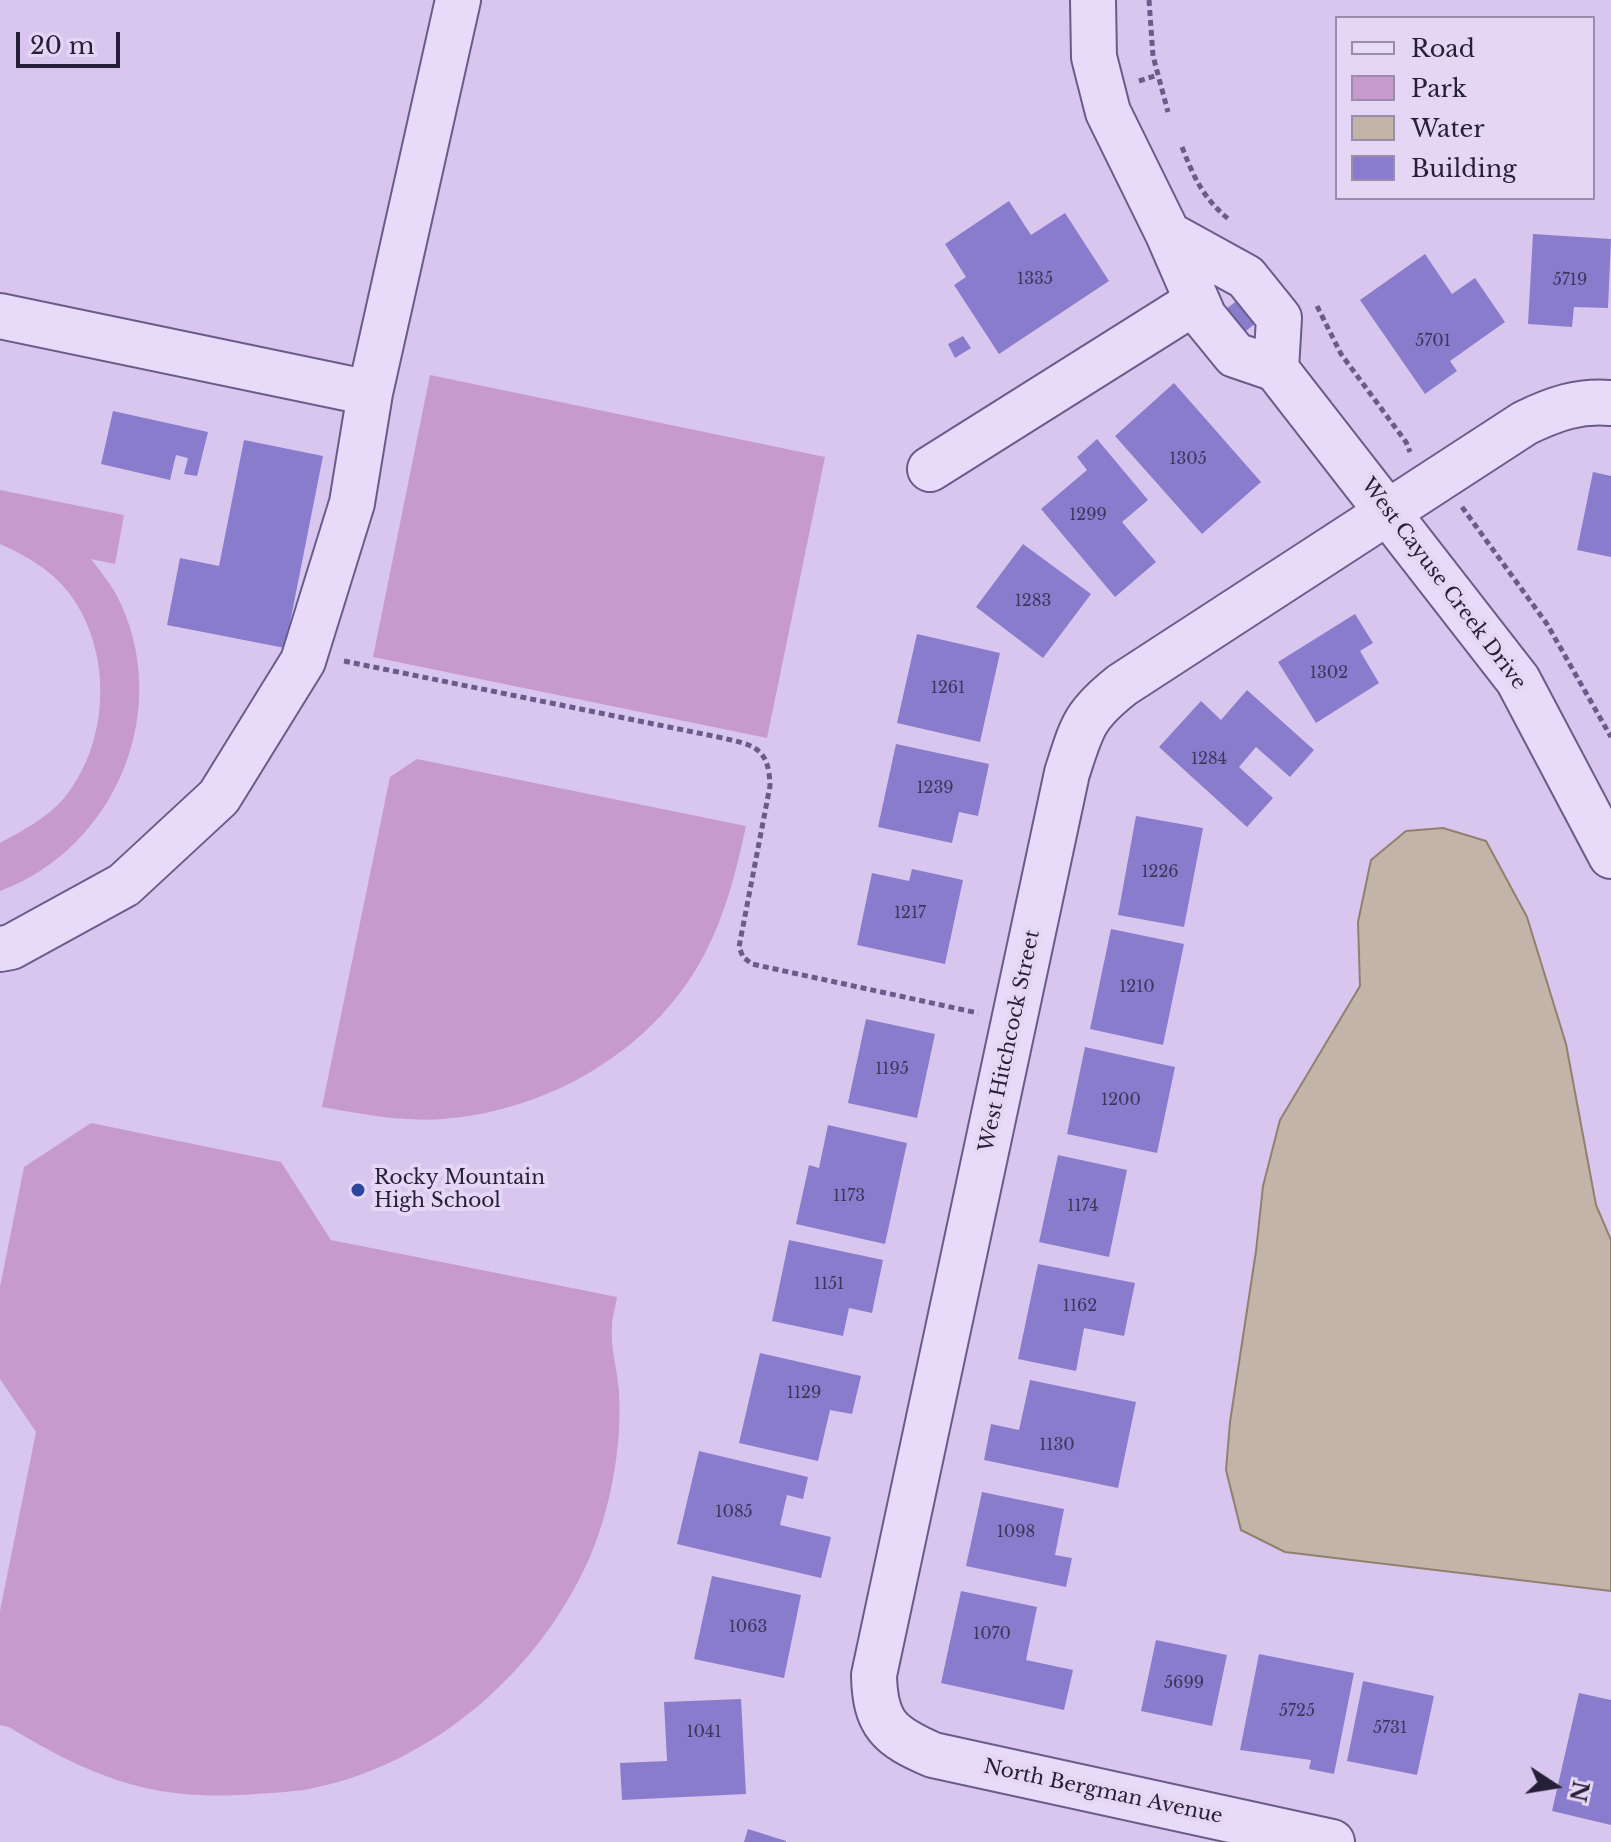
<!DOCTYPE html>
<style>
body{margin:0}
#map{position:relative;width:1611px;height:1842px;overflow:hidden;background:#d9c6ee;font-family:"Libre Baskerville",serif}
canvas{display:block}
.legend{position:absolute;left:1335px;top:16px;width:260px;height:184px;box-sizing:border-box;background:#e5d6f6;border:2px solid #998dab;margin:0;padding:10px 14px;list-style:none;font-size:24px;color:#261f3a}
.legend li{display:flex;align-items:center;gap:16px;height:40px}
.legend b{width:40px;border:2px solid #998dab}
.north{position:absolute;left:1515px;top:1746px;width:80px;height:80px;-webkit-text-stroke:6px #e5d6f6;paint-order:stroke;rotate:102deg;font-size:22px;font-weight:700;line-height:32px;text-align:center;color:#261f3a}
.north::after{content:'';display:block;margin:auto;width:28px;height:36px;background:#261f3a;clip-path:polygon(50% 0,100% 100%,50% 72%,0 100%)}
.scale{position:absolute;left:16px;top:32px;width:104px;height:36px;box-sizing:border-box;border:4px solid #261f3a;border-top:0;padding-left:10px;font-size:24px;line-height:28px;white-space:nowrap;color:#261f3a;-webkit-text-stroke:6px #e5d6f6;paint-order:stroke}
</style>
<div id="map">
<canvas width="1611" height="1842"></canvas>
<ul class="legend">
<li><b style="height:10px;background:#e8daf9"></b>Road</li>
<li><b style="height:22px;background:#c69acd"></b>Park</li>
<li><b style="height:22px;background:#c2b4a8"></b>Water</li>
<li><b style="height:22px;background:#8a7ccc"></b>Building</li>
</ul>
<div class="north">N</div>
<div class="scale">20 m</div>
</div>
<script>
const ctx = document.querySelector('canvas').getContext('2d');
ctx.lineJoin = 'round';
function fill(path, color) { ctx.fillStyle = color; ctx.fill(path, 'evenodd'); }
function stroke(path, color, width, dash) { ctx.strokeStyle = color; ctx.lineWidth = width; ctx.lineCap = dash ? 'butt' : 'round'; ctx.setLineDash(dash || []); ctx.stroke(path); }
function drawText(font, color, halo, rows, align = 'center') {
  ctx.font = font + ' "Libre Baskerville",serif'; ctx.lineWidth = 8; ctx.setLineDash([]); ctx.textBaseline = 'middle'; ctx.strokeStyle = halo; ctx.fillStyle = color; for (const [text, x, y, turn = 0] of rows) {
    ctx.save(); ctx.translate(x, y); ctx.rotate((+turn || 0) * Math.PI / 180); ctx.textAlign = isNaN(turn) ? turn : align; if (halo) ctx.strokeText(text, 0, 0); ctx.fillText(text, 0, 0); ctx.restore();
  }
}
const green = new Path2D(`
 M430 375 825 457 767 738 373 657Z
 M0 490 124 515 115 564 91 559C100 571 109 582 116 594 175 706 117 848 0 891V843C24 830 51 816 68 793 110 737 112 650 69 593 51 570 27 556 0 544Z
 M417 759 746 826C736 872 725 917 702 959 651 1052 547 1111 443 1119 402 1122 361 1114 322 1107L390 777Z
 M91 1123 281 1162 331 1240 617 1297C616 1306 612 1317 612 1326 610 1348 618 1371 619 1393 622 1443 612 1500 594 1547 546 1667 433 1767 304 1790 288 1792 271 1793 255 1794 217 1797 178 1796 141 1787 93 1775 50 1752 9 1727L0 1725V1611L36 1432 0 1379V1287L24 1167Z`);
const water = new Path2D(`
 M1443 828 1486 841 1527 917 1566 1044 1596 1205 1611 1240V1591L1285 1552 1241 1530 1226 1470 1230 1422 1256 1251 1263 1186 1280 1120 1360 986 1358 922 1371 860 1406 831Z`);
const building = new Path2D(`
 M1009 201 1031 235 1065 213 1109 281 999 354 954 285 966 277 945 244Z
 M1533 234 1611 239 1608 308 1574 307 1572 327 1528 324Z
 M1425 254 1452 294 1475 278 1505 322 1450 361 1457 371 1425 394 1360 300Z
 M1239 299 1258 321 1240 336 1221 313Z
 M963 336 971 348 955 358 948 344Z
 M1174 383 1261 482 1202 534 1115 436Z
 M113 411 208 432 197 476 184 474 188 458 176 455 170 480 101 464Z
 M1097 439 1148 500 1122 522 1156 562 1115 597 1041 509 1087 470 1077 457Z
 M244 440 323 456 285 648 167 625 180 558 219 566Z
 M1593 472 1611 476V557L1577 550Z
 M1023 544 1091 594 1043 658 976 607Z
 M1355 614 1373 643 1360 651 1379 683 1316 723 1278 662Z
 M917 634 1000 653 980 742 897 723Z
 M1247 690 1314 750 1290 777 1256 747 1239 767 1273 798 1247 827 1159 747 1201 701 1221 720Z
 M896 744 989 764 978 816 959 812 952 843 878 827Z
 M1136 816 1203 828 1184 927 1118 915Z
 M912 869 963 880 945 964 857 945 872 873 909 881Z
 M1111 929 1184 944 1163 1045 1090 1029Z
 M866 1019 935 1034 917 1118 848 1103Z
 M1085 1047 1175 1067 1157 1153 1067 1134Z
 M828 1125 907 1143 885 1244 796 1224 809 1165 819 1168Z
 M1058 1155 1127 1170 1109 1257 1039 1242Z
 M789 1240 883 1260 872 1313 849 1308 843 1336 772 1321Z
 M1038 1264 1135 1283 1124 1336 1084 1328 1076 1371 1018 1359Z
 M760 1353 861 1376 852 1414 830 1410 818 1461 739 1443Z
 M1030 1380 1136 1402 1118 1488 984 1460 991 1424 1019 1430Z
 M699 1451 808 1477 803 1499 787 1495 780 1525 831 1537 821 1578 677 1544Z
 M982 1492 1064 1509 1055 1555 1072 1558 1066 1587 966 1566Z
 M712 1576 801 1595 784 1678 694 1659Z
 M961 1591 1037 1607 1026 1660 1073 1670 1064 1710 941 1683Z
 M1156 1640 1227 1655 1212 1726 1141 1711Z
 M1259 1654 1354 1673 1334 1774 1309 1769 1311 1760 1240 1750Z
 M1363 1681 1434 1696 1417 1775 1347 1761Z
 M1579 1693 1611 1700V1825L1552 1811Z
 M741 1699 746 1794 622 1800 620 1763 667 1761 664 1702Z
 M748 1829 786 1841V1842H744Z`);
const path = new Path2D(`
 M1149 0 1153 56 1168 112
 M1139 81 1158 75
 M1182 147C1194 178 1204 200 1231 221
 M1317 306 1341 354 1406 442 1410 452
 M1462 507 1547 624 1611 737
 M344 661 718 737C753 745 769 746 770 786L739 947 743 957 752 964 978 1013`);
const minor = new Path2D(`
 M1093 0 1094 57 1108 112 1168 234 1204 317 1235 355 1276 369 1279 318 1246 277 1168 234
 M0 316 370 393
 M1276 369 1518 680 1611 856
 M930 469 1197 301
 M0 949 11 947 124 885 219 797 303 661 352 503 370 393 458 0
 M1332 1842 933 1755C889 1736 875 1724 874 1675L1067 773C1082 727 1083 716 1122 685L1525 423C1554 409 1579 400 1611 403`);
const markers = [
 [358,1190,8,"#2c4799"]
];
const numberNames = [
 ["1335",1035,279],
 ["5719",1570,280],
 ["5701",1433,341],
 ["1305",1188,459],
 ["1299",1088,515],
 ["1283",1033,601],
 ["1302",1329,673],
 ["1261",948,688],
 ["1284",1209,759],
 ["1239",935,788],
 ["1226",1160,872],
 ["1217",910,913],
 ["1210",1137,987],
 ["1195",892,1069],
 ["1200",1121,1100],
 ["1173",849,1196],
 ["1174",1083,1206],
 ["1151",829,1284],
 ["1162",1080,1306],
 ["1129",804,1393],
 ["1130",1057,1445],
 ["1085",734,1512],
 ["1098",1016,1532],
 ["1063",748,1627],
 ["1070",992,1634],
 ["5699",1184,1683],
 ["5725",1297,1711],
 ["5731",1390,1728],
 ["1041",704,1732]
];
const streetNames = [
 ["West Cayuse Creek Drive",1443,584,53],
 ["West Hitchcock Street",1010,1041,-78],
 ["North Bergman Avenue",1103,1792,12]
];
const poiNames = [
 ["Rocky Mountain",374,1178],
 ["High School",374,1201]
];
fill(green, '#c69acd');
fill(water, '#c2b4a8');
stroke(water, '#91806e', 2);
fill(building, '#8a7ccc');
stroke(minor, '#695c8a', 48);
stroke(path, '#695c8a', 5, [6, 4]);
stroke(minor, '#e8daf9', 44);
for (const [x, y, r, color] of markers) { const dot = new Path2D(); dot.arc(x, y, r, 0, 2 * Math.PI); ctx.fillStyle = color; ctx.fill(dot); stroke(dot, '#e5d6f6', 3); }
drawText('16px', '#3f365e', null, numberNames);
drawText('20px', '#261f3a', '#e5d6f6', streetNames);
drawText('20px', '#261f3a', '#e5d6f6', poiNames, 'left');
</script>
